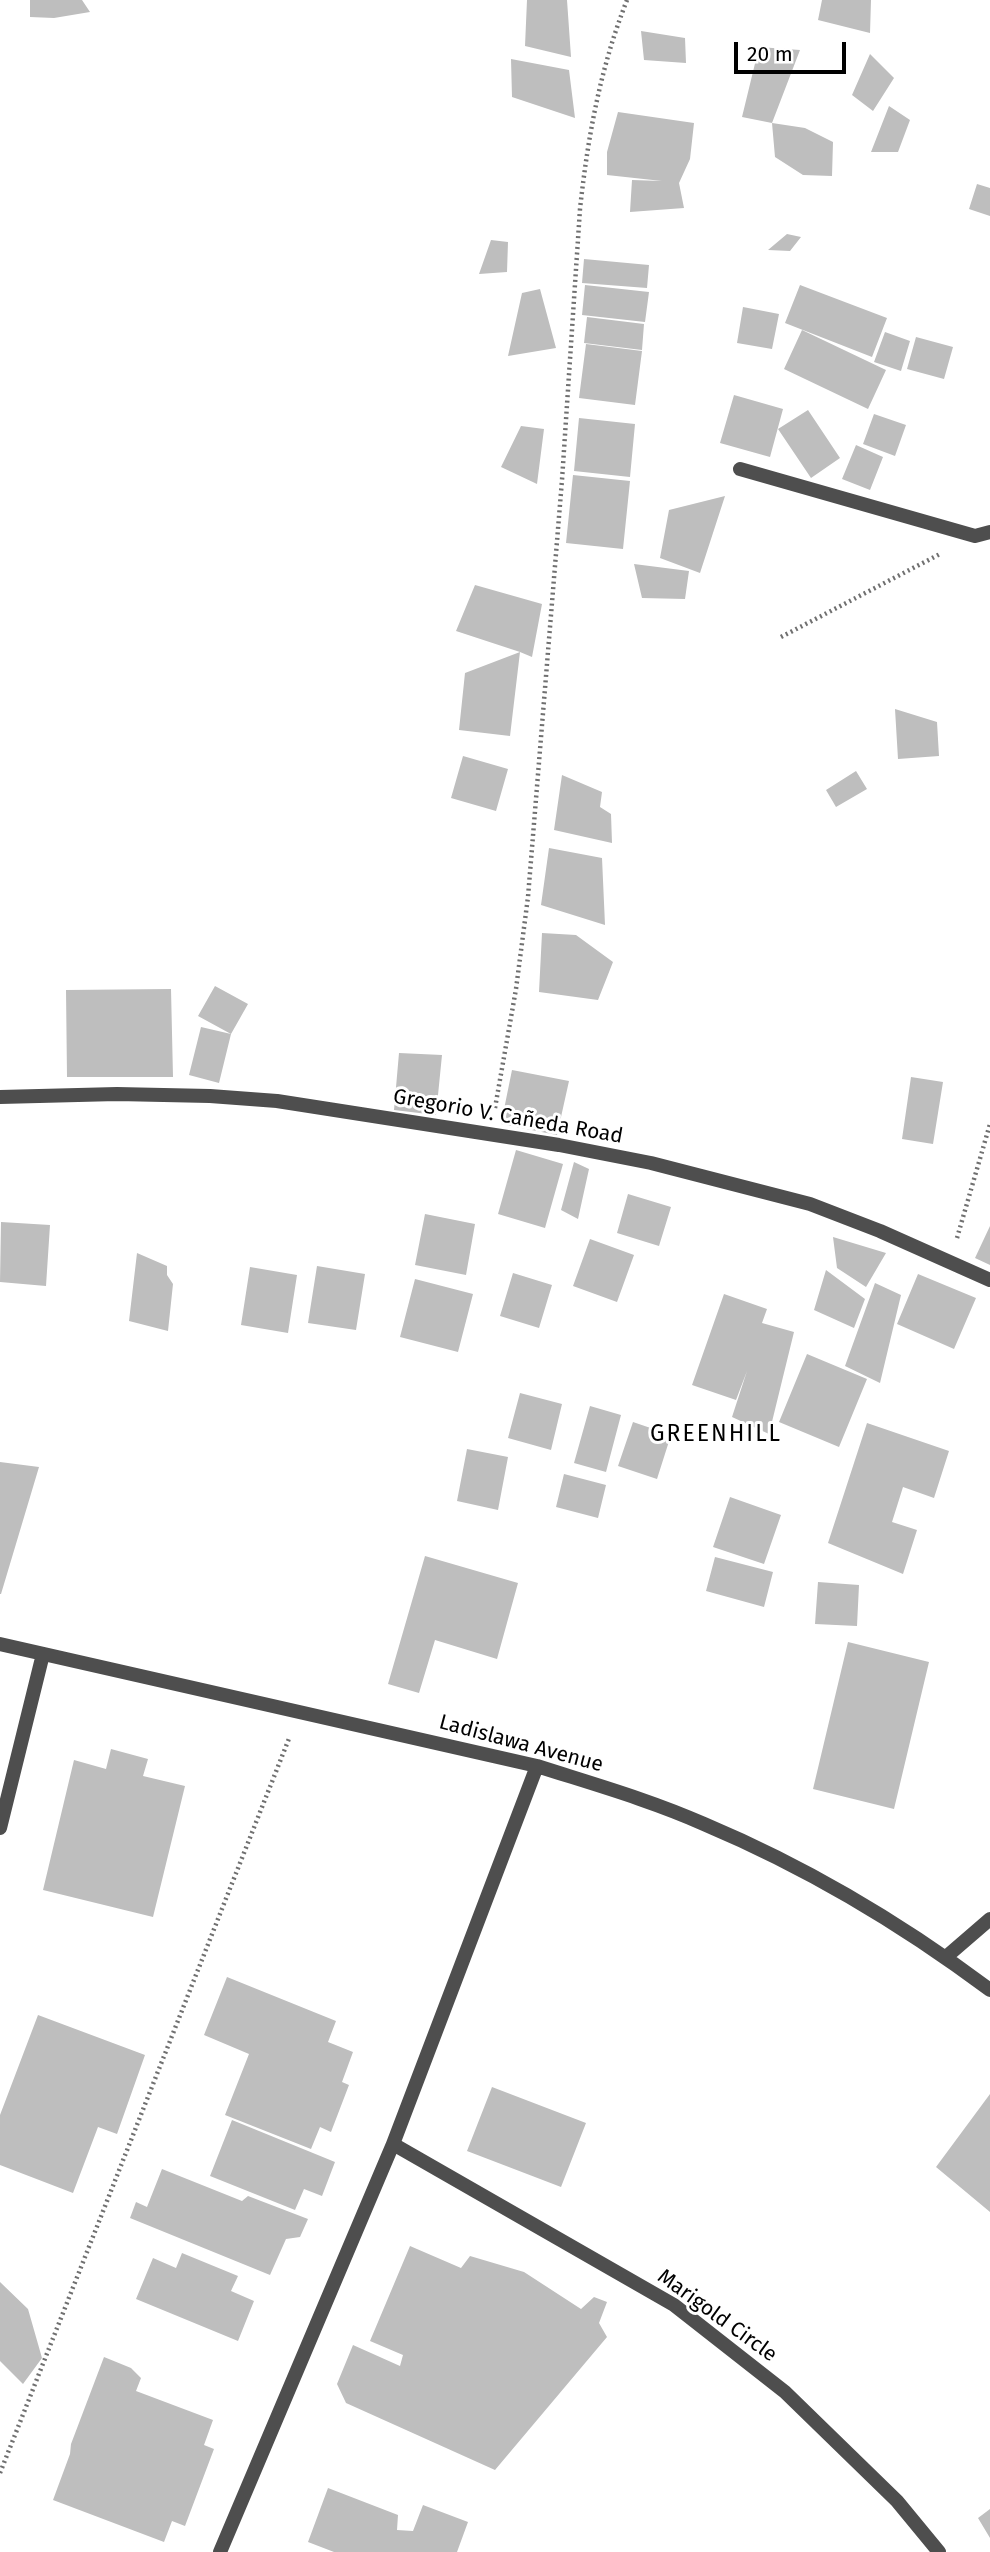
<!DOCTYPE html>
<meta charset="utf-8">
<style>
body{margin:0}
#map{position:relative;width:990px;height:2552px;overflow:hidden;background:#fff;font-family:"Fira Sans",sans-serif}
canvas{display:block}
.scale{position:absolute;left:734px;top:42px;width:112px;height:32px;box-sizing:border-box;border:4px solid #000;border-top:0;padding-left:9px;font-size:21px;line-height:24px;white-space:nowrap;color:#000;-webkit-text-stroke:5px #fff;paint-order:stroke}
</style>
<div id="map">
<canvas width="990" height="2552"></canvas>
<div class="scale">20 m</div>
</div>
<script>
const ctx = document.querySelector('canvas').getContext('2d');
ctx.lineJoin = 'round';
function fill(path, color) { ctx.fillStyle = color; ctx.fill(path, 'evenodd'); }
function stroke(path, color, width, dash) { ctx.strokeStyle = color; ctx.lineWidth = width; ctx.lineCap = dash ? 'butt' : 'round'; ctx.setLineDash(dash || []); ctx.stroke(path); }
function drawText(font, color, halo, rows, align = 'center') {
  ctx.font = font + ' "Fira Sans",sans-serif'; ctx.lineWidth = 6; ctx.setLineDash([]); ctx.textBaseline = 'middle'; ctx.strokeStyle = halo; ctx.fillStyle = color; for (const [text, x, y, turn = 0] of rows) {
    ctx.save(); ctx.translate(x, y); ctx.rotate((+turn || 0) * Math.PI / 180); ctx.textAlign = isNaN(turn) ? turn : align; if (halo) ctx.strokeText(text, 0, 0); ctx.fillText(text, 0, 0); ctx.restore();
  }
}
const building = new Path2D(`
 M30 0H82L90 12 54 18 30 17Z
 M527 0H567L571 57 525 46Z
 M822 0H871L870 33 818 20Z
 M641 31 685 38 686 63 644 60Z
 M759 47 800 50 772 123 805 128 833 142 832 176 803 175 775 157 772 123 742 117Z
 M870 54 894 78 873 111 852 95Z
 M511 59 569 70 575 118 512 97Z
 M889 106 910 120 898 152H871Z
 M618 112 694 123 690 159 679 183 684 208 630 212 632 180 662 181 607 175V152Z
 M977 184 990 188V216L969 209Z
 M787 234 801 237 790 251 768 250Z
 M491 240 508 242 507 272 479 274Z
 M584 259 649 265 647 288 582 283Z
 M585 285 649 292 645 322 582 315Z
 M800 285 887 318 872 357 785 323Z
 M540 289 556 348 508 356 522 293Z
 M743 307 779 314 772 349 737 343Z
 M587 317 644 324 642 350 584 343Z
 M802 330 886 370 868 409 784 369Z
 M885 332 910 341 901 371 874 362Z
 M916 337 953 347 944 379 907 369Z
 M586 344 642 351 635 405 579 398Z
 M734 395 783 409 770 457 720 443Z
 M808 410 840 458 811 478 778 429Z
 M874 414 906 425 895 456 863 444Z
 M579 418 635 424 630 477 574 471Z
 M521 426 544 429 537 484 501 467Z
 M856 445 883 457 870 490 842 479Z
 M573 475 630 481 623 549 566 543Z
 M725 496 700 573 660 558 669 510Z
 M634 564 689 571 685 599 642 598Z
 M475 585 542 604 532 657 520 652 510 736 459 730 465 673 520 652 456 631Z
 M895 709 937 722 939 756 898 759Z
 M463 756 508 769 496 811 451 798Z
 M856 771 867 789 836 807 826 790Z
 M562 775 602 792 600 807 611 814 612 843 554 830Z
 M549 848 602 858 605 925 541 905Z
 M542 933 576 935 613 962 598 1000 539 992Z
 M215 986 248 1004 231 1034 198 1016Z
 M171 989 173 1077H67L66 990Z
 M201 1027 231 1034 219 1083 189 1075Z
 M399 1053 442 1055 436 1115 394 1110Z
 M512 1070 569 1081 557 1135 501 1124Z
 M911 1077 943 1082 933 1144 902 1139Z
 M516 1150 563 1164 545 1228 498 1214Z
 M574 1162 589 1169 578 1219 561 1210Z
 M628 1194 671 1207 659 1246 617 1233Z
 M425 1214 475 1224 466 1275 415 1265Z
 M1 1222 50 1225 46 1286 0 1282Z
 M990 1226V1265L975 1258Z
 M833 1237 886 1253 866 1287 837 1268Z
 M590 1239 634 1255 617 1302 573 1286Z
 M137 1253 167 1266V1275L173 1284 168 1331 129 1321Z
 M317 1266 365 1274 356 1330 308 1323Z
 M250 1267 297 1275 288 1333 241 1325Z
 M826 1270 865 1299 854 1328 814 1310Z
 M513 1273 552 1285 539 1328 500 1316Z
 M918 1274 976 1298 954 1349 897 1324Z
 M415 1279 473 1294 458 1352 400 1337Z
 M875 1283 901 1295 880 1383 845 1366Z
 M724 1294 767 1309 762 1323 794 1332 769 1434 732 1417 747 1371 736 1400 692 1385Z
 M807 1354 867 1379 839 1447 779 1422Z
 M520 1393 562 1404 551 1450 508 1438Z
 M590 1406 621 1415 606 1472 574 1463Z
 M633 1422 671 1435 657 1479 618 1466Z
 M867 1423 949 1451 934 1498 903 1487 892 1522 917 1530 903 1574 828 1543Z
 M467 1449 508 1457 498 1510 457 1501Z
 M0 1462 39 1467 1 1594H0Z
 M564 1474 606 1485 598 1518 556 1507Z
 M730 1497 781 1515 764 1564 713 1547Z
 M425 1556 518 1583 497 1659 435 1640 419 1693 388 1684Z
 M715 1557 773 1572 764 1607 706 1591Z
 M818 1582 859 1585 857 1626 815 1624Z
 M848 1642 929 1662 894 1809 813 1789Z
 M111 1749 148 1759 143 1776 185 1786 153 1917 43 1890 74 1760 106 1769Z
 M227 1977 336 2021 328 2042 353 2052 342 2082 349 2085 331 2132 320 2127 311 2149 225 2115 249 2054 204 2035Z
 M38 2015 145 2055 117 2134 98 2127 73 2193 0 2165V2115Z
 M492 2087 586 2123 561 2187 467 2151Z
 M990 2094V2212L936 2167Z
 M232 2120 335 2162 322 2196 304 2189 295 2210 210 2176Z
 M162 2169 242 2201 248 2196 308 2219 300 2237 286 2239 270 2275 130 2218 136 2202 147 2207Z
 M410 2246 461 2268 470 2256 524 2272 581 2309 594 2297 607 2302 599 2323 607 2337 495 2470 346 2403 337 2384 353 2345 400 2366 403 2355 370 2341Z
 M182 2253 238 2276 231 2291 254 2301 238 2341 136 2299 153 2258 176 2268Z
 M0 2282 28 2309 42 2358 23 2384 0 2361Z
 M104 2357 131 2368 141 2378 136 2391 213 2420 204 2445 214 2449 185 2526 172 2521 164 2542 53 2500 70 2454 71 2444Z
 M328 2488 398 2515 397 2530 413 2531 423 2505 468 2522 457 2552H334L308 2542Z
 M990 2509V2538L978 2518Z`);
const path = new Path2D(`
 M781 637 940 554
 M495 1108 516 989 528 897 562 480 580 209C588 136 600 69 627 0
 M957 1238 990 1124
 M0 2473 290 1736`);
const service = new Path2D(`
 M740 469 975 536 990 532`);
const minor = new Path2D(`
 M0 1097 117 1094 210 1096 277 1101 559 1145 651 1163 810 1204 880 1231 990 1280
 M0 1644 537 1766C593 1784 650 1800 704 1824 806 1867 902 1924 990 1990
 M0 1828 43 1654
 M946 1957 990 1919
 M393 2144 674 2305 785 2392 897 2501 939 2552
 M220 2552 393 2144 537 1766`);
const streetNames = [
 ["Gregorio V. Cañeda Road",508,1117,10],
 ["Ladislawa Avenue",521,1744,15],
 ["Marigold Circle",717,2316,36]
];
const neighbourhoodNames = [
 ["GREENHILL",716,1435]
];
fill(building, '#bebebe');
stroke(path, '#707070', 4.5, [2, 3.5]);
stroke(service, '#4e4e4e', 14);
stroke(minor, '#4e4e4e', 14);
drawText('21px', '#000', '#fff', streetNames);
ctx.letterSpacing = '2px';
drawText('23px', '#000', '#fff', neighbourhoodNames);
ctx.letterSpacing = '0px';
</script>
